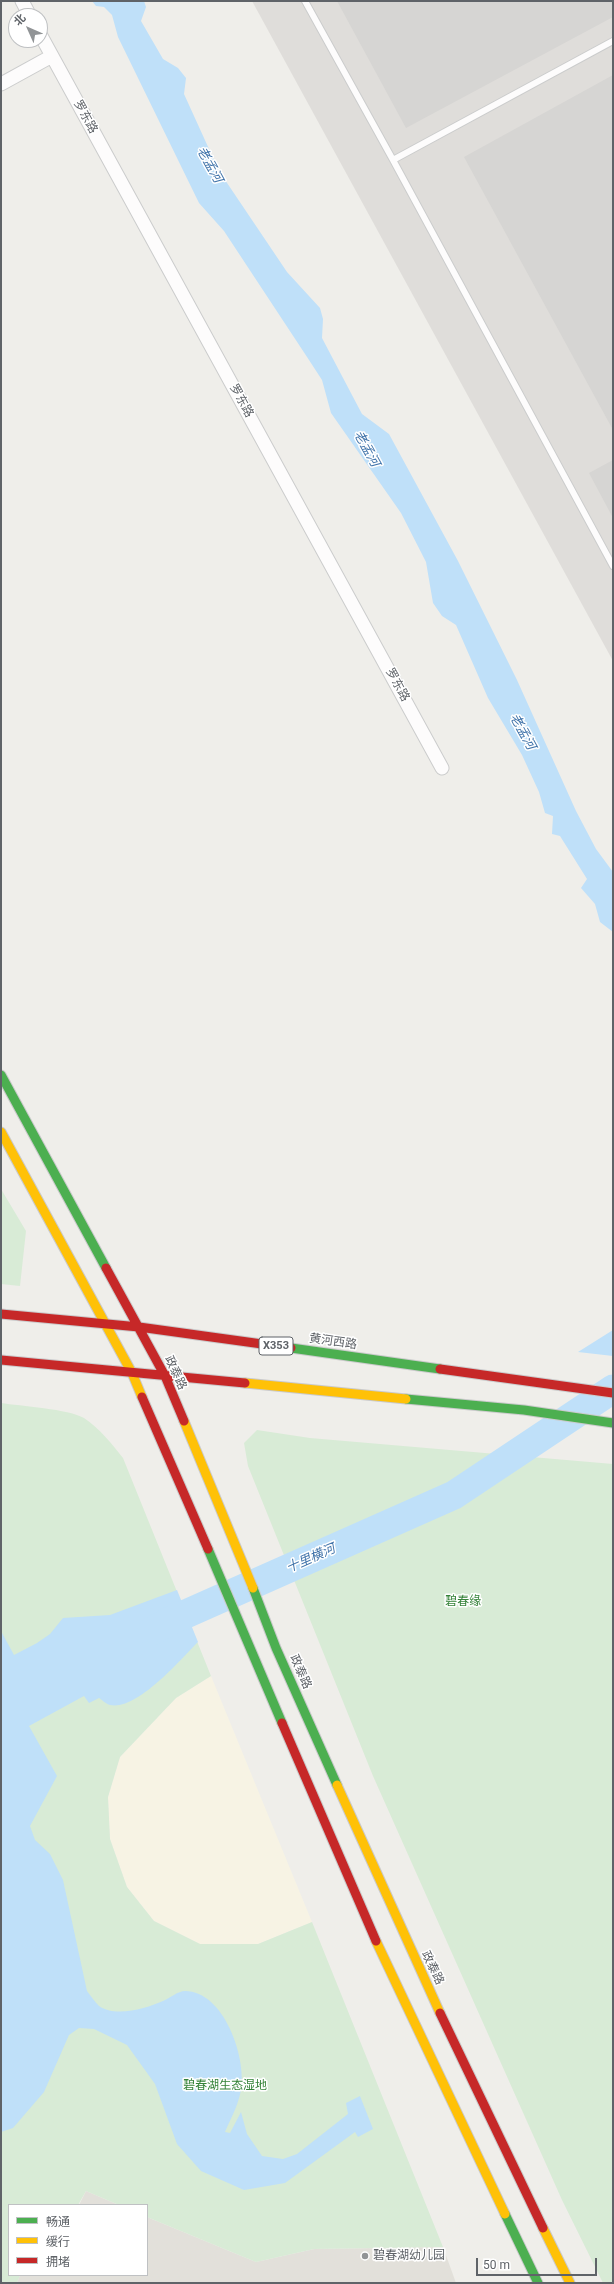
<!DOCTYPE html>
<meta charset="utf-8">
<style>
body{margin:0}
#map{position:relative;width:614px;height:2284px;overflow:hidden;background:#efeeea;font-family:Roboto,"Noto Sans SC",sans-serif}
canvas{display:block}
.frame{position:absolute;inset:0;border:2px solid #5f6368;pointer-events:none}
.legend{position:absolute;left:8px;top:2204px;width:140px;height:72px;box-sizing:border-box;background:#fff;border:1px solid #bfc1c3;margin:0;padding:5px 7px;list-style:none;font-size:12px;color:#5f6368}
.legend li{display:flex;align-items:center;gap:8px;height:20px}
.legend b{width:20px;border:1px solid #bfc1c3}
.north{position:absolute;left:8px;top:8px;width:40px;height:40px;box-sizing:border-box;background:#fff;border:1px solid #bfc1c3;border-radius:50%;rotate:315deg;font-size:11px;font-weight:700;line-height:16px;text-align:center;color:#5f6368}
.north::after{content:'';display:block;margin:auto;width:14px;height:18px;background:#919496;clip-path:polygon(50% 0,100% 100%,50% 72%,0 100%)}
.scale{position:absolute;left:476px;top:2258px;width:121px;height:18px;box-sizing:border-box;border:2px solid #5f6368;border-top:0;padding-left:5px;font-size:12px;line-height:14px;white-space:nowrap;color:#5f6368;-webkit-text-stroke:3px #fff;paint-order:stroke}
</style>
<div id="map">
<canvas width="614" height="2284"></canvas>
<div class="frame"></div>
<ul class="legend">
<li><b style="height:5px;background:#4caf50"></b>畅通</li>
<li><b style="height:5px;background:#ffc107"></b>缓行</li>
<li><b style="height:5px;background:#c62828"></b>拥堵</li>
</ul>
<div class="north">北</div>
<div class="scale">50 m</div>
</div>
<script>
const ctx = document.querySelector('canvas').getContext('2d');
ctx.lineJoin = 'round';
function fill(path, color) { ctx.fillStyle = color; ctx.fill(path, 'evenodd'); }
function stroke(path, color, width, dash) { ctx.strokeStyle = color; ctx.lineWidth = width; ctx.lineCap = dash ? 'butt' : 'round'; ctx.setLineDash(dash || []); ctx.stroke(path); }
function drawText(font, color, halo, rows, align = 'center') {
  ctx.font = font + ' Roboto,"Noto Sans SC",sans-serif'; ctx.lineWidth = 3; ctx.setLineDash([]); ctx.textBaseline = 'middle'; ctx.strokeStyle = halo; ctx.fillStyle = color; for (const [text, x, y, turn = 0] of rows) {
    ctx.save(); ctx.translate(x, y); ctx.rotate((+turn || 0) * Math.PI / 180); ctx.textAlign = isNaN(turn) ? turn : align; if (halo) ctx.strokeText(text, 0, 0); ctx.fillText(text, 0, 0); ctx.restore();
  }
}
const commercial = new Path2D(`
 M211 1676 312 1922 258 1944H200L154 1921 127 1887 110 1839 108 1797 120 1757 176 1698Z`);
const industrial = new Path2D(`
 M252 1H613V661Z`);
const education = new Path2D(`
 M86 2191 119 2205H79Z
 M147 2217 256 2262 314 2249 443 2247 456 2283H17L20 2275H147Z`);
const green = new Path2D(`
 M1 1189 26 1231 20 1286 1 1284Z
 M1 1403C20 1406 69 1409 84 1418 99 1428 112 1444 123 1458L211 1676 176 1698 120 1757 108 1797 110 1839 127 1887 154 1921 200 1944H258L312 1922 443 2247 314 2249 256 2262 147 2217V2205H119L86 2191 78 2205H9V2275H20L17 2283H1Z
 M257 1430 310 1438 613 1464V2283H603L562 2200 373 1776 248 1466 244 1443Z`);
const water = new Path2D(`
 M92 1H144L146 7 141 21 163 59 178 68 186 78 184 94 219 171 287 272 320 308 323 319 322 338 362 414 389 434 458 561 517 680 576 811 596 849 613 872V932L600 922 595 904 581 888 587 879 560 836 552 834 553 816 545 813 539 792 522 755 488 698 456 625 442 616 433 603 426 562 401 513 331 413 322 380 309 360 224 231 199 203 118 37 112 15 104 7 96 6Z
 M613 1330V1356L578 1352Z
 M177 1590 198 1642C181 1659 137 1711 110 1705 106 1704 102 1700 99 1698L89 1703 84 1696 29 1726 57 1776 30 1826 35 1840 50 1854 63 1880 87 1991C91 1996 95 2002 99 2006 116 2018 147 2008 163 2001 170 1998 178 1991 185 1991 224 1991 247 2058 241 2090 238 2106 231 2118 225 2132L230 2133 241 2112 247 2134 262 2156 283 2159 297 2154 348 2114 346 2103 360 2096 373 2129 358 2137 355 2132 285 2183 244 2190 201 2171 177 2144 155 2084 127 2045 94 2029 79 2028 69 2035 44 2092 13 2128 1 2132V1631L14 1655 37 1643 50 1634 63 1618 110 1615Z`);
const river = new Path2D(`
 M152 1631 170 1621 454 1495 613 1389`);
const building = new Path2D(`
 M337 1H613V17L406 128Z
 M613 75V430L464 157Z
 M613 460V518L589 473Z`);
const lane = new Path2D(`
 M305 1 393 160 613 566
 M393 160 613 41`);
const street = new Path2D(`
 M22 1 30 16
 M40 34 442 768
 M1 84 52 56`);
const fast = new Path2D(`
 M1 1075 106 1268
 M291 1348 440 1369
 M406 1399 524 1410 613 1423
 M208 1549 282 1723
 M253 1588 276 1648 337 1785
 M505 2214 538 2283`);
const slow = new Path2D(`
 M1 1132 132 1373 142 1397
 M245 1383 406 1399
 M184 1421 253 1588
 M337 1785 440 2013
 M376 1941 505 2214
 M543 2228 570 2283`);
const jam = new Path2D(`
 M106 1268 165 1376 184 1421
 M1 1314 139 1327 291 1348
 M1 1360 245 1383
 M440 1369 613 1393
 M142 1397 208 1549
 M282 1723 376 1941
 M440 2013 543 2228`);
const markers = [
 [365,2256,4,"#919496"]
];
const shields = [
 [276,1346,34]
];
const shieldNames = [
 ["X353",276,1346]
];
const streetNames = [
 ["罗东路",85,117,61],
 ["罗东路",241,401,61],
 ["罗东路",397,685,61],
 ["黄河西路",333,1342,8],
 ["政泰路",175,1373,65],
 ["政泰路",300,1672,66],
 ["政泰路",432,1968,64]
];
const parkNames = [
 ["碧春缘",463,1602],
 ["碧春湖生态湿地",225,2086]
];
const poiNames = [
 ["碧春湖幼儿园",373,2256]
];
const waterNames = [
 ["老孟河",209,165,61],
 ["老孟河",366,449,61],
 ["老孟河",522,732,61],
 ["十里横河",311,1559,-24]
];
fill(commercial, '#f7f3e4');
fill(industrial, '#dfddda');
fill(education, '#e2e0da');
fill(green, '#d8ebd6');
fill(water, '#bfe0f9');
stroke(river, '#bfe0f9', 29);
fill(building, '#d6d5d3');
stroke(lane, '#cbcccc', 8);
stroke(street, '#cbcccc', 15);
stroke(fast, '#cacacb', 11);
stroke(slow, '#cacacb', 11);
stroke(jam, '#cacacb', 11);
stroke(lane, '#fdfcfc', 6);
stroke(street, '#fdfcfc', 13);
stroke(fast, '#4caf50', 9);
stroke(slow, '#ffc107', 9);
stroke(jam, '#c62828', 9);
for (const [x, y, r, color] of markers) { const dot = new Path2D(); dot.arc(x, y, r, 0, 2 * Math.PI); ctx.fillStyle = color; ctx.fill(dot); stroke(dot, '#fff', 1.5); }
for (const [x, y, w] of shields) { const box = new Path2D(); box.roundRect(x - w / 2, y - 9, w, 18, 3); ctx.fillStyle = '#fff'; ctx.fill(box); stroke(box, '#5f6368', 1); }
drawText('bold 11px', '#5f6368', null, shieldNames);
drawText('12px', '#5f6368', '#fff', streetNames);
drawText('12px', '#348238', '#fff', parkNames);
drawText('12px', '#5f6368', '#fff', poiNames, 'left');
drawText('italic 13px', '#4174aa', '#fff', waterNames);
</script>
